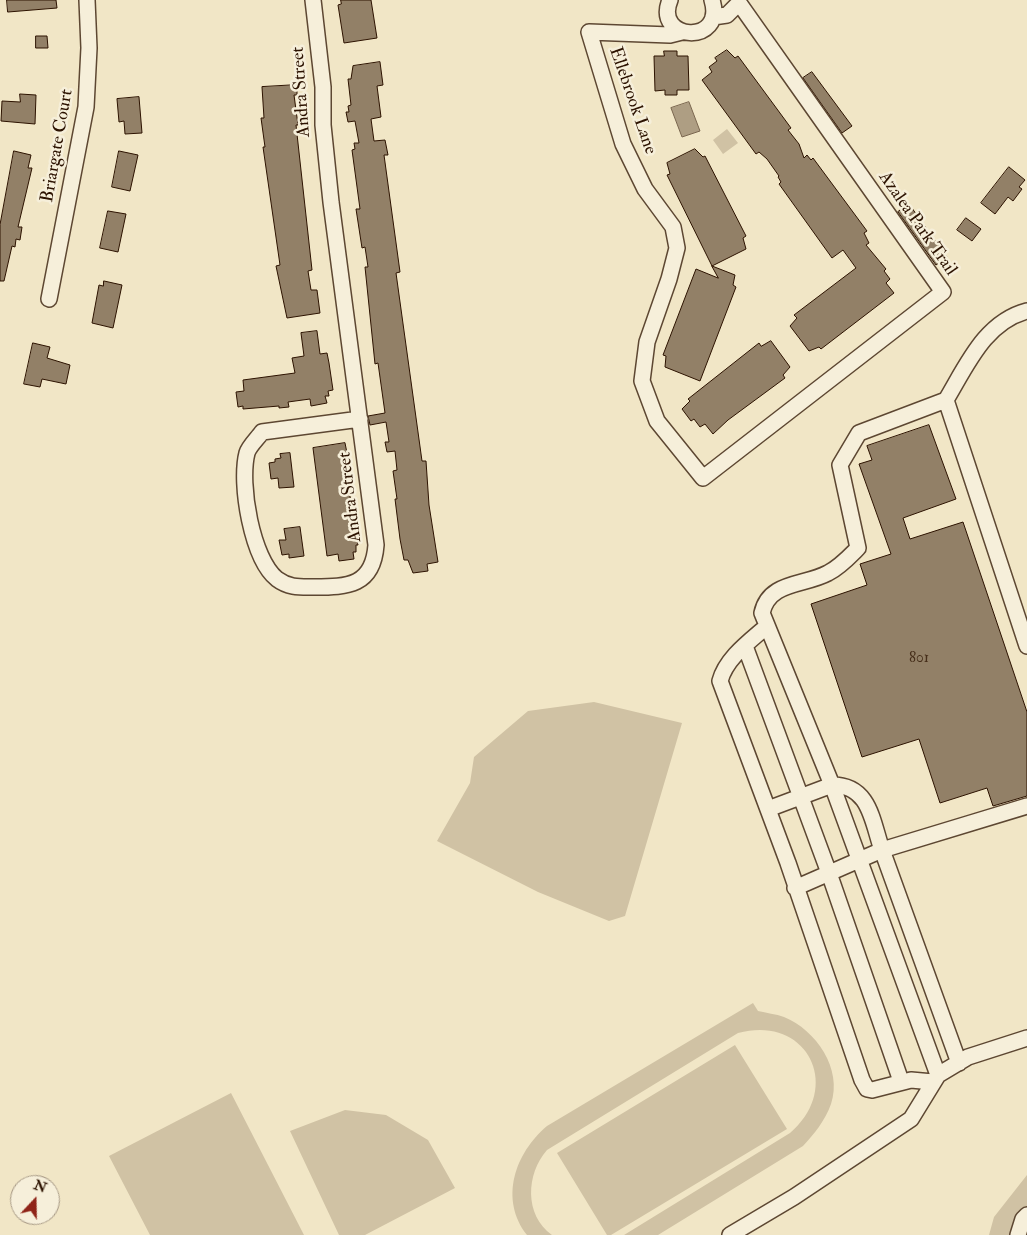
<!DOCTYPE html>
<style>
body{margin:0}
#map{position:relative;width:1027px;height:1235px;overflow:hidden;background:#f1e6c6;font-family:"IM FELL Double Pica",serif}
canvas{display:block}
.north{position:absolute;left:10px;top:1175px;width:50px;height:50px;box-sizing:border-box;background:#f6efda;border:1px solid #a59783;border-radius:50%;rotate:21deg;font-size:14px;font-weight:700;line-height:20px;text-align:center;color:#2c1200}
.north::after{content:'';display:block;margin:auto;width:18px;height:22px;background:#8f2418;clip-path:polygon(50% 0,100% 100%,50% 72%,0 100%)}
</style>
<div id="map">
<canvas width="1027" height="1235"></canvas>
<div class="north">N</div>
</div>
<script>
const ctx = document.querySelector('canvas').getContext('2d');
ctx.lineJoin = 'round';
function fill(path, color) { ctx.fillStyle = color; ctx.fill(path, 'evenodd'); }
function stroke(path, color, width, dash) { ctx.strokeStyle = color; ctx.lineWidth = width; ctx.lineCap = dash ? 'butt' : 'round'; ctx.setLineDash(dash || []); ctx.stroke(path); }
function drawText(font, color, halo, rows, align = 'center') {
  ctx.font = font + ' "IM FELL Double Pica",serif'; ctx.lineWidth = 5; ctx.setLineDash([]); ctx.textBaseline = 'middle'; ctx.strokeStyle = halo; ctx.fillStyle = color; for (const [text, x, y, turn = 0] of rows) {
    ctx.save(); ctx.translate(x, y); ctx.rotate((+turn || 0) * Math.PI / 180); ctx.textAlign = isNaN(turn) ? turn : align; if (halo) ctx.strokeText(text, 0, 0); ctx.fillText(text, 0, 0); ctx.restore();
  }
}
const green = new Path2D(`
 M727 129 738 143 723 154 713 140Z
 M594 702 682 723 625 916 609 921 538 892 437 841 470 783 474 757 528 711Z
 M753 1003 758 1011C766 1013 776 1014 784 1017 816 1030 843 1069 831 1104 825 1121 814 1134 803 1146L658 1235H624L790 1133C844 1087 807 1014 738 1033L547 1150C526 1174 524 1215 552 1235H527C499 1199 515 1153 547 1126Z
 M735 1045 787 1129 611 1235H607L557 1153Z
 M231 1093 304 1235H150L109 1156Z
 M345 1110 386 1115 428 1140 455 1188 365 1235H339L290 1131Z
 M1027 1175V1235H989L994 1217Z`);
const water = new Path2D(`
 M689 102 700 131 682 137 671 108Z`);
const building = new Path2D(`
 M7 0H56L57 8 8 12Z
 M341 0H371L377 38 344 43 338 5 341 4Z
 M36 36H47L48 48H36Z
 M727 50 735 58 738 56 791 128 788 130 799 144 804 158 807 155 811 160 813 158 867 231 864 233 869 243 866 245 886 269 884 271 890 279 886 283 894 293 821 349 819 347 809 351 790 326 797 318 794 315 856 268 843 250 832 258 779 184 781 182 778 177 779 176 767 159 759 152 756 154 702 80 712 72 709 67 717 61 715 58Z
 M664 51H677V56H688L689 90H677V95H665V90L655 91 654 56H664Z
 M380 62 383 85 377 86 381 117 371 119 374 141 385 140 388 155H384L400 272 396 273 422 461H426L429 505 438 562 427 564 428 571 413 573 408 560H404L400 539 395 499H397L393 471 397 470 395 451 387 452 385 442H389L386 422 370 425 368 416 385 413 378 363 375 364 365 267H368L365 247 362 248 356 209H360L352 150 355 149 354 143H359L355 121 348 122 346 112H349L348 106 351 105 348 79H351L353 66Z
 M812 72 852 126 842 133 803 78Z
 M297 85V95H294L298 125H296L312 270 308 271 311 290H317L320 313 287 318 276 266 280 265 263 147H265L261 118H264L262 87Z
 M20 94 36 95 35 124 1 121 2 101 20 102Z
 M139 97 142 133 125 134 124 121 119 122 117 99Z
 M695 149 703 157 705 156 746 236 743 238 746 249 712 266 667 175 670 174 667 163Z
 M14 151 31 155 28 168H32L18 227H22L20 240 16 239 15 247 12 246 4 281H0V225Z
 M119 151 138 155 130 191 112 187Z
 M1009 167 1025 180 1019 187 1022 189 1013 201 1008 197 995 214 981 203Z
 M909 204 947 257 936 265 898 212Z
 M108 211 126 214 118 252 100 248Z
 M966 218 981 229 972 241 957 230Z
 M712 266 735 275 733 285 736 287 700 381 665 367 666 356 663 355 696 269 718 278Z
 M104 281 122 285 113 328 92 323 99 285 103 286Z
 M317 331 320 354 327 353 329 363 333 390 328 391 329 396H325L327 403 311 406 310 399 288 402 289 407 279 408V406L243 409V406L238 407 236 392 244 391 243 380 295 373 292 358 304 356 301 333Z
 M771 341 790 367 783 375 785 378 728 420 713 434 705 424 700 427 694 419 691 421 682 409 690 401 688 399 759 343 761 346Z
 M33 343 50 347 47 358 70 365 66 384 42 379 40 387 24 384Z
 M929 425 956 499 903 518 910 539 963 522 1027 712V796L993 806 987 788 940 803 919 739 862 757 811 604 867 585 860 564 891 554 859 464 872 460 867 446Z
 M345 443 347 453 343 454 358 545H356V552H353L354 559 339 561 338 554 327 556 313 448Z
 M290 453 294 487 279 488 278 478 271 479 269 463 275 462V459L281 458 280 454Z
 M300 527 304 556 289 558V554L282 555 279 540H286L284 529Z`);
const minor = new Path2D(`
 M313 0 323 87V125L331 202 376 545C373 586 348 587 314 587 300 587 289 588 277 579 252 559 239 484 247 453 249 446 258 438 262 432L360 419
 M670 0C653 41 726 46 712 0
 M713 17 727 15 739 3
 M682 32 670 35 589 32 623 144 645 189 673 227 677 248 669 279 647 342 642 381 657 421 703 478 943 292 739 3
 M49 299 86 107 89 48 87 0
 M1027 311C985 322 967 365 946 400L1027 646
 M946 400 859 433 840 465 858 548C849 557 840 567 828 573 804 586 769 581 762 613L832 785C870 785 872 821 882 850L1027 806
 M767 626C750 641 726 658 720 681L788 863 862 1080 867 1089 872 1090 911 1080 933 1082
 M745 646 829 873 901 1081
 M768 809 832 785 938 1075
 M795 888 882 850 959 1063
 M730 1235 794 1197 911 1119 938 1075 968 1057 1027 1038
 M1018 1235 1023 1219 1027 1215`);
const numberNames = [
 ["801",919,659]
];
const streetNames = [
 ["Andra Street",302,92,-94],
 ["Ellebrook Lane",632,101,71],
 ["Briargate Court",58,146,-80],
 ["Azalea Park Trail",917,224,55],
 ["Andra Street",351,497,-97]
];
fill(green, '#d0c2a4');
fill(water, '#ae9e83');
stroke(water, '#7a664f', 1);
fill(building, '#928067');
stroke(building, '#2c1200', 1);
stroke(minor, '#5d4732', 18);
stroke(minor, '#f6efda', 15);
drawText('15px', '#462e1a', null, numberNames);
drawText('18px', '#2c1200', '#f6efda', streetNames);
</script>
